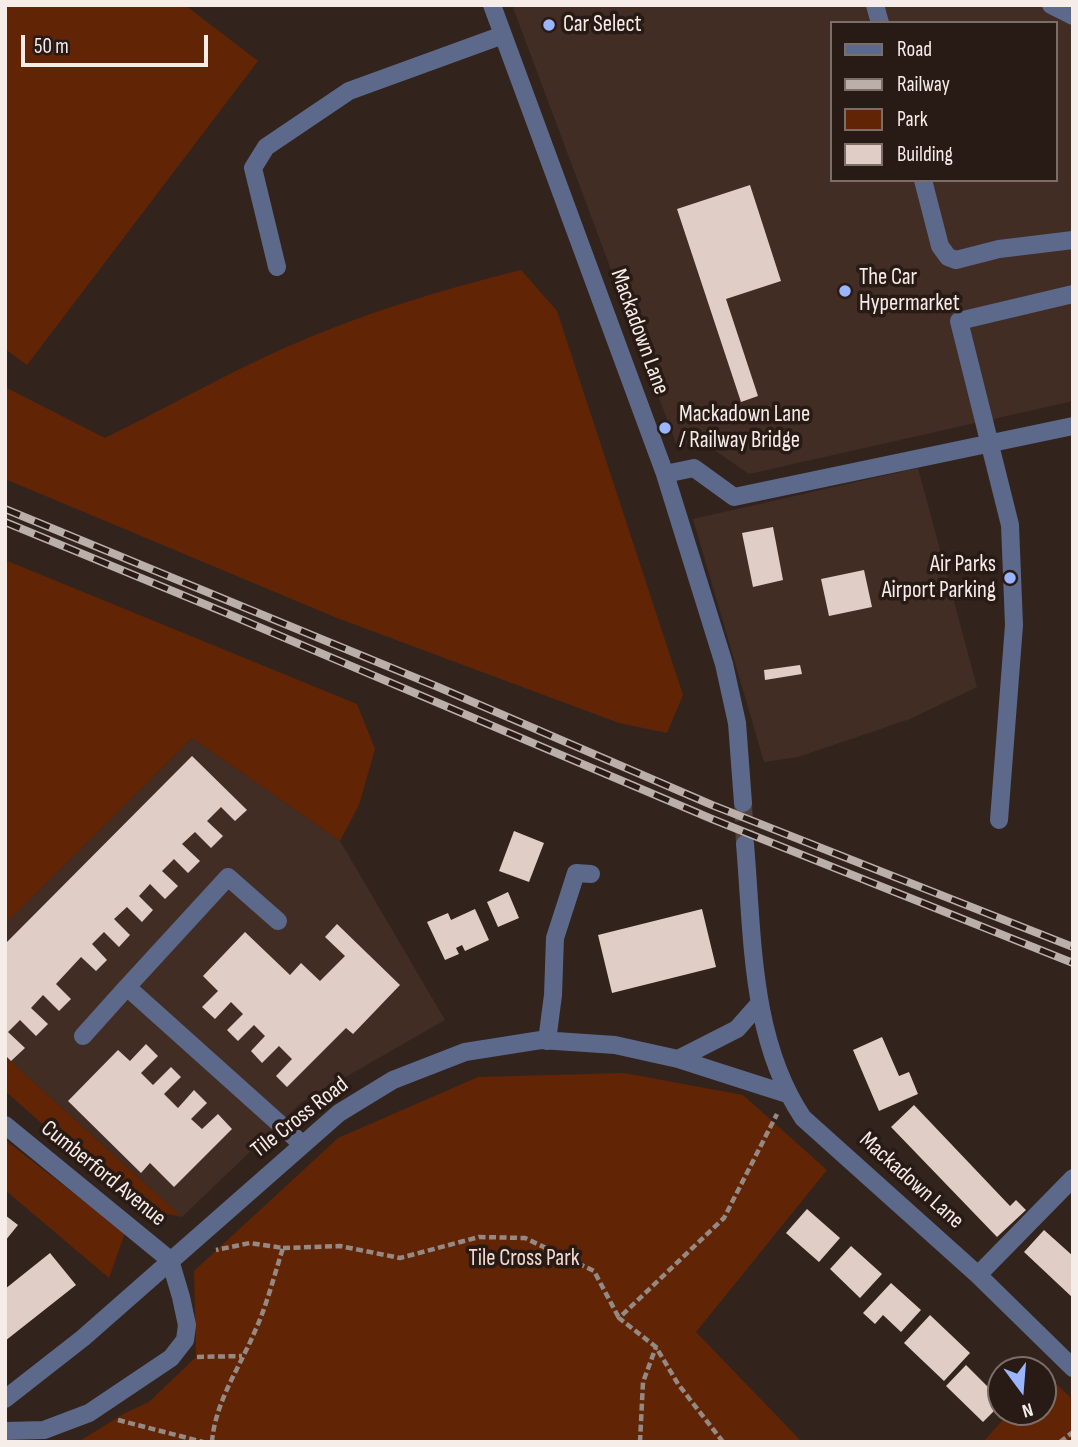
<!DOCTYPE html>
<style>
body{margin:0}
#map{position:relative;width:1078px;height:1447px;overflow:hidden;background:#32231d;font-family:"Sofia Sans Condensed",sans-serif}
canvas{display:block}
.frame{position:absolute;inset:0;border:7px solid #f7ede8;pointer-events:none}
.legend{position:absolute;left:830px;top:21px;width:228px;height:161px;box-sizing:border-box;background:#281a14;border:2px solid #7b6e69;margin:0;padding:9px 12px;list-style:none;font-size:21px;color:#f7ede8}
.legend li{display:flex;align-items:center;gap:14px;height:35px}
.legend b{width:35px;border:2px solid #7b6e69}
.north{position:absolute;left:987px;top:1356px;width:70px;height:70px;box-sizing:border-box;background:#281a14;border:2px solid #7b6e69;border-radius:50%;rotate:164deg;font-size:19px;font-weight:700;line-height:28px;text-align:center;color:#f7ede8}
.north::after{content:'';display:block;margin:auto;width:24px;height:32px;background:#9ab5fd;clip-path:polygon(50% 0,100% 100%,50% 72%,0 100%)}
.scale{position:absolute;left:21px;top:35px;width:187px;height:32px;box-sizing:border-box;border:4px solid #f7ede8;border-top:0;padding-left:9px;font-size:21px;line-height:24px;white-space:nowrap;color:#f7ede8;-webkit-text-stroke:5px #281a14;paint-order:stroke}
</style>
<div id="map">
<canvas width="1078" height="1447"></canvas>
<div class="frame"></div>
<ul class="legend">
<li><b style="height:9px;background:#5c698a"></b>Road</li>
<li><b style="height:9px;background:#bbafaa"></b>Railway</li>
<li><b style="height:19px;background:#612506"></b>Park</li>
<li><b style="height:19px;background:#e0cdc5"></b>Building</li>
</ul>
<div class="north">N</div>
<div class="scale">50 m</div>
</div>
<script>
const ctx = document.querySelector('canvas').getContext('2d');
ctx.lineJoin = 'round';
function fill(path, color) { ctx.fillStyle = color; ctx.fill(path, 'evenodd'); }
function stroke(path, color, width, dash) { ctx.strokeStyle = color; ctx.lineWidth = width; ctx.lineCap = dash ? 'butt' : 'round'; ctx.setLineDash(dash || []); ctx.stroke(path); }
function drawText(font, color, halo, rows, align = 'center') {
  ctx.font = font + ' "Sofia Sans Condensed",sans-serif'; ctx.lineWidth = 7; ctx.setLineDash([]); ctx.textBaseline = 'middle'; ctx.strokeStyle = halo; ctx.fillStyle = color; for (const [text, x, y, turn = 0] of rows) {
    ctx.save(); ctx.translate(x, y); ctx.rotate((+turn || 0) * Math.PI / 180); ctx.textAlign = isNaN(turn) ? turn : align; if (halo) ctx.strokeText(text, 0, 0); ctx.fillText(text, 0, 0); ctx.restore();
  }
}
const built = new Path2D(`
 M512 5H1062L1073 10V401L749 474 701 441 677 446ZM831 23H1055V180H831Z
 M918 468 977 687 910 719 798 757 764 762 693 519Z
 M192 738 340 841 445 1020 302 1102 182 1217 5 1056V924Z`);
const green = new Path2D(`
 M5 5H185L258 61 27 365 5 349Z
 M521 270 557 311 683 695 667 733 619 723 337 618 5 479V387L105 438C164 409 222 376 282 349 358 315 440 290 521 270Z
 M5 560 357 704 375 749 359 805 340 841 192 738 5 924Z
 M5 1056 182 1217 137 1207 5 1091Z
 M624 1073 743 1095 827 1170 696 1332 802 1442H78L125 1413 149 1402 196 1357 194 1271 338 1138 478 1077Z
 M5 1140 125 1233 109 1278 5 1190Z
 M1045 1373 1073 1400V1442H983L1010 1412H1043V1376Z`);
const building = new Path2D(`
 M750 185 781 281 726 299 758 396 741 402 677 209Z
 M773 527 783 580 753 587 742 533Z
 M864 570 872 607 829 616 821 579Z
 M800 665 802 674 765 680 764 670Z
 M192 756 247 810 235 821 221 807 207 821 223 836 211 848 195 832 182 844 200 861 188 873 174 859 162 871 178 886 165 899 150 884 139 896 153 910 142 922 127 907 114 919 130 935 119 947 104 932 92 944 107 960 96 971 81 957 56 984 71 999 59 1011 43 995 31 1008 48 1024 36 1036 20 1020 8 1032 25 1048 11 1061 5 1055V944Z
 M514 831 544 843 529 882 499 871Z
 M508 892 519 918 498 927 487 902Z
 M475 909 489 940 465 951 462 945 456 948 459 954 445 960 427 922 448 913 451 920Z
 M702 909 716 967 612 993 598 935Z
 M337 924 400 985 353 1034 346 1028 287 1087 276 1076 292 1059 279 1046 262 1063 251 1051 265 1036 254 1025 238 1041 227 1030 243 1014 231 1002 215 1019 202 1007 218 991 203 976 245 932 290 975 301 963 320 981 345 956 325 937Z
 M882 1037 899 1076 909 1072 918 1094 879 1111 853 1050Z
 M146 1044 158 1056 141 1073 153 1085 171 1067 181 1077 164 1094 178 1108 194 1090 207 1103 191 1119 202 1129 218 1114 232 1129 174 1187 150 1163 141 1173 68 1101 118 1050 130 1061Z
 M914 1105 1010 1206 1016 1200 1026 1210 997 1237 891 1127Z
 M807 1209 840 1238 819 1262 786 1233Z
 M5 1215 18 1225 5 1241Z
 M1044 1230 1073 1256V1298L1024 1252Z
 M851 1246 882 1274 860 1298 830 1269Z
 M50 1253 76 1285 5 1341V1289Z
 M891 1283 921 1310 901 1332 883 1315 875 1324 863 1313Z
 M930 1315 970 1353 944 1381 904 1343Z
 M966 1365 1001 1400V1404L983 1422 946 1386Z`);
const minorTunnel = new Path2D(`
 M743 803 745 844`);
const path = new Path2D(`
 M283 1248 340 1246 400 1258 479 1237 525 1238 594 1271 619 1318
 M197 1357 242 1356
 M118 1420 203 1442
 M212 1442C215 1402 240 1367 255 1331 267 1305 274 1276 283 1248L250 1243 216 1250
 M640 1442 643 1382 656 1347
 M723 1442 678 1384 656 1347 619 1318 724 1218 777 1114
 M1060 1442 1073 1432`);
const minor = new Path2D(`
 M492 5 665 474 724 664 737 723 743 803
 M875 5 880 23
 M1051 5 1073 16
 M923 180 940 246 948 257 956 260 999 249 1073 240
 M277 267 253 168 266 147 349 91 503 35
 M665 474 694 468 734 497 1073 426
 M999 820 1014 625 1010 525 959 321 1073 294
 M745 844C753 936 750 1039 803 1118L978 1275 1073 1368
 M278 921 228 877 127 987 302 1144
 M83 1036 127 987
 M547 1041 553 995 555 938 576 873 591 874
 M678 1059 787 1094
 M5 1125 170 1260
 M978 1275 1073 1178
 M5 1399 83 1338 339 1113 393 1080 465 1052 541 1040 615 1045 678 1059 737 1029 759 1004
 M5 1431 44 1430 89 1413 171 1358 185 1340 187 1325 181 1297 170 1260`);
const rail = new Path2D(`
 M5 509 438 687 712 805 1073 947
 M5 522 226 613 712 819 1073 963`);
const markers = [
 [549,25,7,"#9ab5fd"],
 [845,291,7,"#9ab5fd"],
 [665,428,7,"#9ab5fd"],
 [1010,578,7,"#9ab5fd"]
];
const poiNames = [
 ["Car Select",563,25],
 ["The Car",859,278],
 ["Hypermarket",859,304],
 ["Mackadown Lane",679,415],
 ["/ Railway Bridge",679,441],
 ["Air Parks",996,565,"right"],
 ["Airport Parking",996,591,"right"]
];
const streetNames = [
 ["Mackadown Lane",639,332,70],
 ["Tile Cross Road",300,1118,-38],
 ["Cumberford Avenue",103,1174,39],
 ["Mackadown Lane",911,1181,42]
];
const parkNames = [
 ["Tile Cross Park",524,1259]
];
fill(built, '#422d25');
fill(green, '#612506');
fill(building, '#e0cdc5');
stroke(minorTunnel, '#50413b', 18, [18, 9]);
stroke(path, '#958983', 4.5, [7, 3.5]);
stroke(minor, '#5c698a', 18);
stroke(rail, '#bbafaa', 8);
stroke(rail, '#281a14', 5, [16]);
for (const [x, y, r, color] of markers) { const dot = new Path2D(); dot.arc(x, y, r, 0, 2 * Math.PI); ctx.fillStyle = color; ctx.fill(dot); stroke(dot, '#281a14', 2.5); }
drawText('23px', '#f7ede8', '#281a14', poiNames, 'left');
drawText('23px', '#f7ede8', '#281a14', streetNames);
drawText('23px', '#f4dbd1', '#281a14', parkNames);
</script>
